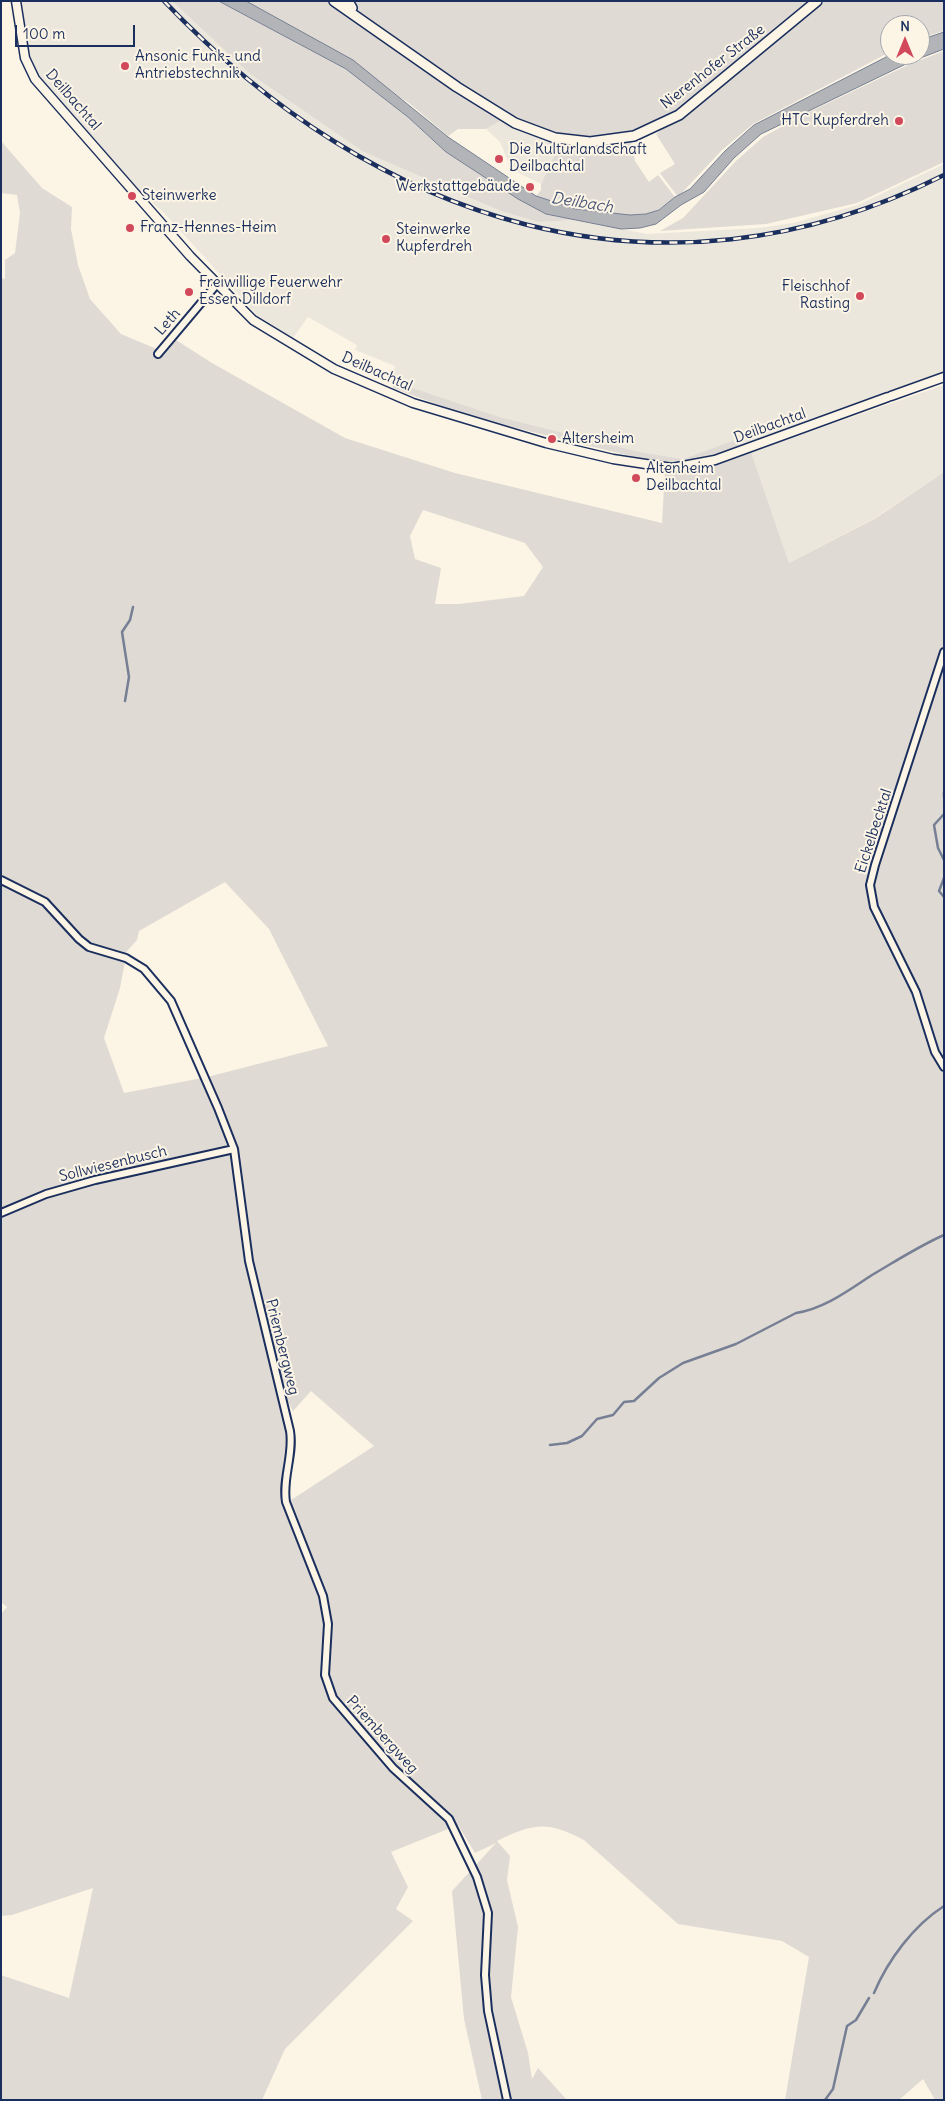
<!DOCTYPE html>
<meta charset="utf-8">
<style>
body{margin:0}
#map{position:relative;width:945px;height:2101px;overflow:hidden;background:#fcf5e5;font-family:Delius,sans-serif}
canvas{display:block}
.frame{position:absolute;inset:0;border:2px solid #1b2f5e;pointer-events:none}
.north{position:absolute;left:880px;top:15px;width:50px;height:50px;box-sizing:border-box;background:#fcf5e5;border:1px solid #a2a6af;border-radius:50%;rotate:0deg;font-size:14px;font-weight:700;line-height:20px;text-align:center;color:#1b2f5e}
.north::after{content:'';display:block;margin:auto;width:18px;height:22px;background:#d1495b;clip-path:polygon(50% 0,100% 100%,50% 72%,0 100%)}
.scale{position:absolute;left:15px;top:25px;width:120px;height:22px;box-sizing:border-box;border:2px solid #1b2f5e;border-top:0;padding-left:6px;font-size:15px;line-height:18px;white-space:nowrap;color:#1b2f5e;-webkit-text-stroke:4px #fcf5e5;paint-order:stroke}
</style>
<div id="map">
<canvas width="945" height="2101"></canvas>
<div class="frame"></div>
<div class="north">N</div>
<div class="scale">100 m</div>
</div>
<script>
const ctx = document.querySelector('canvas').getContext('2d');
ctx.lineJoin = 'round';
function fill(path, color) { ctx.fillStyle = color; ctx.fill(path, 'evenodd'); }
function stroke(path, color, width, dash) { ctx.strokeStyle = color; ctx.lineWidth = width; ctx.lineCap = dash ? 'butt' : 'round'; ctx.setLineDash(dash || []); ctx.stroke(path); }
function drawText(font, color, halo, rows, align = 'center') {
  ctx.font = font + ' Delius,sans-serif'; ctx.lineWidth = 4; ctx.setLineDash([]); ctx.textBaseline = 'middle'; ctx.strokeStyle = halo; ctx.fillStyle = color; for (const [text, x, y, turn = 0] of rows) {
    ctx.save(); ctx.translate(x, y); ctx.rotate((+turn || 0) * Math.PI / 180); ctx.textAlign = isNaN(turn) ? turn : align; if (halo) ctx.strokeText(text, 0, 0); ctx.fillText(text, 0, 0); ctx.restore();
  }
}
const built = new Path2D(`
 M20 1H172L250 74 362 151 539 222 577 220 647 234 759 228 793 223 858 205 944 164V372L748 445 732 441 683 459 640 452 500 417 392 381 395 366 355 350 357 345 308 317 293 338 258 316 164 213 137 189 38 78 28 58Z
 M504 119 546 138 556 152 541 184 511 169 500 142 486 129Z
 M944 385V472L875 518 789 563 751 452Z`);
const green = new Path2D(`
 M172 1H219L295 41 346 69 408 117 446 152 493 183 546 214 577 220 539 222 501 211 362 151 250 74Z
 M246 1H328L351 14 504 119 486 129H458L448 136 409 103Z
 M348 1H815L679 114 622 138 578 141 515 122 351 13Z
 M825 1H944V31L920 38V25H890V52L753 124 722 150 678 197 660 173 675 164 656 134Z
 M944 51V162L857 203 766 224 660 231 683 218 736 161 763 137 805 114 910 64Z
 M546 138C572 152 603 146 631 141L635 161 649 182 658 175 675 197C669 201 663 208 656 211 625 223 567 208 536 196L541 190V184L556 152 550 147Z
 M1 141 42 188 72 207 71 229 78 265 90 299 121 334 164 352 176 340 212 363 345 438 455 473 662 523 665 470C700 471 719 465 751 452L789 563 876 518 944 472V2100H935L923 2079 899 2100H785L809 1957 782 1941 678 1924 584 1840C547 1821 534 1823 497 1841L510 1856 507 1880 518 1927 511 1997 528 2053 532 2079 538 2068 567 2100H482L464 2019 452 1891 496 1843 475 1853 458 1825 391 1852 408 1887 396 1909 413 1921 285 2049 262 2100H1V1975L69 1998 93 1888 12 1915 1 1916V1614L7 1607 1 1602V278L5 279V260L15 253 20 213 17 195 1 193ZM423 510 525 543 543 567 524 596 459 604H435L441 568 415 559 410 536ZM225 882 269 929 328 1046 207 1077 231 1131 240 1169 244 1224 282 1391 293 1411 311 1391 374 1446 288 1502 284 1482 291 1440 258 1317 240 1231 236 1169 202 1078 124 1093 104 1038 120 988 127 951 137 940 139 931ZM290 1513C307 1548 326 1582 330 1621 332 1640 326 1660 329 1679 332 1695 346 1703 348 1719L328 1697 324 1681 326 1624 321 1592Z
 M392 381 500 417 640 452 683 459 732 441 748 445C718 455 691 463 659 463L471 417 393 388Z`);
const water = new Path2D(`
 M219 1H246L353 60 448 137 536 196 576 209 630 215 646 214 659 210 675 197 690 189 725 151 754 125 890 55H920V40L944 32V49L910 62 761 134 734 158 704 192 681 205 656 224 640 228 621 229 546 214 518 199 446 152 408 117 346 69Z`);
const stream = new Path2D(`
 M125 701 129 677 122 632 130 620 133 607
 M944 792V797
 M944 814 934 825 938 848 944 860
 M944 878 939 891 944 897
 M550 1445 567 1443 582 1436 597 1419 613 1415 624 1402 634 1401 659 1378 683 1363 736 1344 796 1313C824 1309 849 1290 872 1275 896 1261 919 1246 944 1235
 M874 1993C888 1960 913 1926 944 1906
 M825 2100 833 2089 847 2026 856 2020 869 1998`);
const minor = new Path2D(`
 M158 354 217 284
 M944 652 875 865 870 885 874 907 916 992 935 1052 944 1067
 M1 880 45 902 79 939 89 947 126 958 144 969 171 1001 218 1108 234 1149 249 1261 290 1431C294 1455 282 1478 286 1502L323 1596 328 1624 325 1675 333 1698 393 1768 449 1819 477 1877 488 1913 485 1975 488 2011 507 2100
 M1 1213 46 1194 95 1180 234 1149`);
const tertiary = new Path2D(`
 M16 1 25 58 35 79 190 256 253 320 334 369 413 403 546 443 613 459 672 468 715 460 888 397
 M891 396 944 377`);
const secondary = new Path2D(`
 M334 1 457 87 515 123 555 138 590 142 634 136 679 115 817 1
 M348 1 352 8`);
const rail = new Path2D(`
 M164 1C374 222 659 318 944 175`);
const markers = [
 [125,66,5,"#d1495b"],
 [899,121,5,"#d1495b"],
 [499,159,5,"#d1495b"],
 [530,187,5,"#d1495b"],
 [132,196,5,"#d1495b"],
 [130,228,5,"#d1495b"],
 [386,239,5,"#d1495b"],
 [189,292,5,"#d1495b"],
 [860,296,5,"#d1495b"],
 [552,439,5,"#d1495b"],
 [636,478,5,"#d1495b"]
];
const poiNames = [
 ["Ansonic Funk- und",135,57],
 ["Antriebstechnik",135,74],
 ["HTC Kupferdreh",889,121,"right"],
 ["Die Kulturlandschaft",509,150],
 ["Deilbachtal",509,167],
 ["Werkstattgebäude",520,187,"right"],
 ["Steinwerke",142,196],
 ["Franz-Hennes-Heim",140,228],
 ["Steinwerke",396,230],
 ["Kupferdreh",396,247],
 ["Freiwillige Feuerwehr",199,283],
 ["Essen Dilldorf",199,300],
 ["Fleischhof",850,287,"right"],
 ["Rasting",850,304,"right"],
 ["Altersheim",562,439],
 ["Altenheim",646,469],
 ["Deilbachtal",646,486]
];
const streetNames = [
 ["Nierenhofer Straße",713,67,-38],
 ["Deilbachtal",73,100,49],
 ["Leth",168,322,-49],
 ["Deilbachtal",377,372,24],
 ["Deilbachtal",770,426,-20],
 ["Eickelbecktal",874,831,-72],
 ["Sollwiesenbusch",113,1164,-14],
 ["Priembergweg",282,1347,76],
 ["Priembergweg",382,1735,48]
];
const waterNames = [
 ["Deilbach",582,203,9]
];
fill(built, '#ece7dc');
fill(green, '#dfdbd4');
fill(water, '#b2b4b8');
stroke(water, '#767f94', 1);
stroke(stream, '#767f94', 2.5);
stroke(minor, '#1b2f5e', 10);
stroke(tertiary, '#1b2f5e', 11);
stroke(secondary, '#1b2f5e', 12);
stroke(minor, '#fcf5e5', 6);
stroke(tertiary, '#fcf5e5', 8);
stroke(secondary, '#fcf5e5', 9);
stroke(rail, '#1b2f5e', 4.5);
stroke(rail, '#fcf5e5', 2.5, [8]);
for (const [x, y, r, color] of markers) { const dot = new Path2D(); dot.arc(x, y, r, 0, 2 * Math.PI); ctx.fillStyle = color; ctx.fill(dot); stroke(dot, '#fcf5e5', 2); }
drawText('15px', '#1b2f5e', '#fcf5e5', poiNames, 'left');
drawText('15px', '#1b2f5e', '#fcf5e5', streetNames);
drawText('italic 16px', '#485779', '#fcf5e5', waterNames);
</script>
